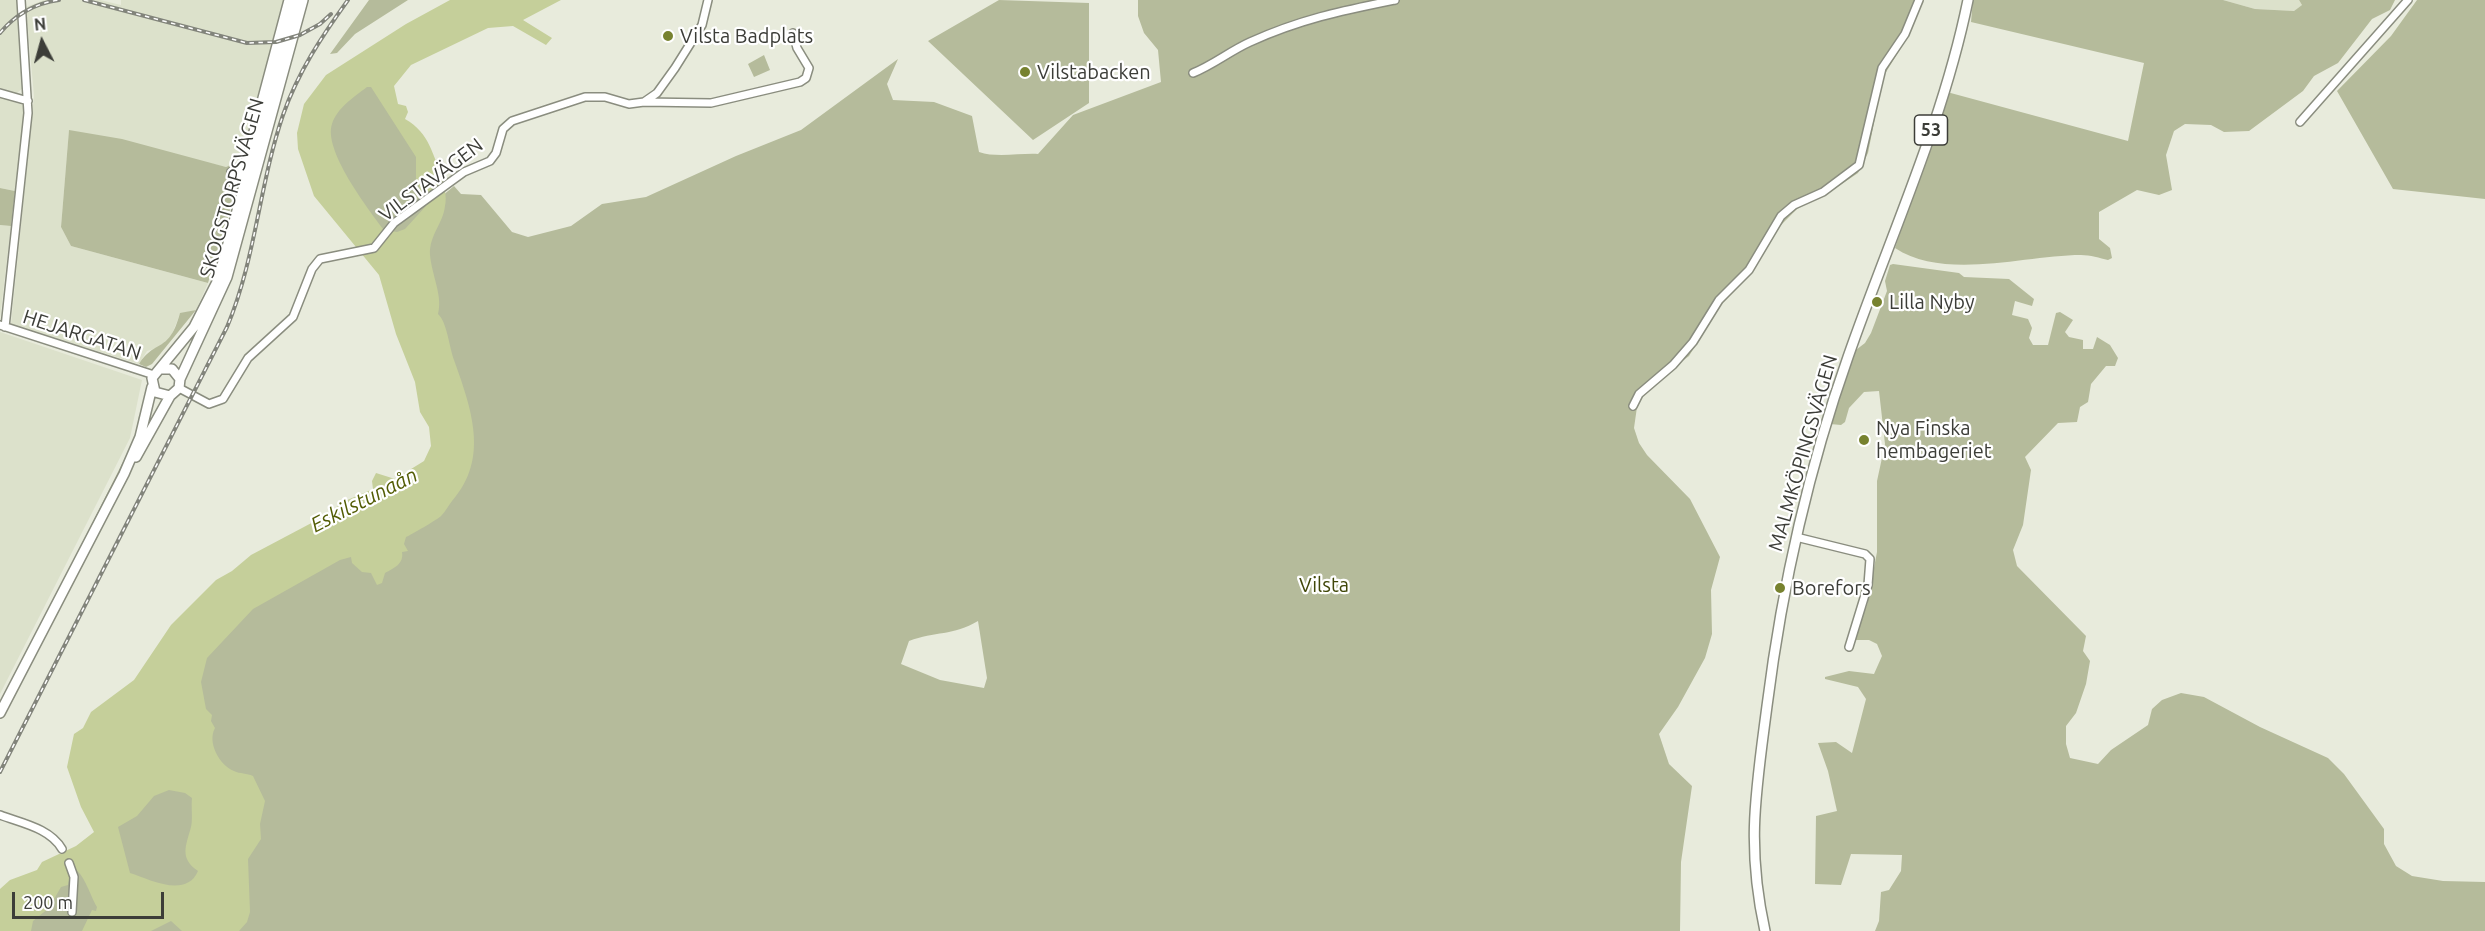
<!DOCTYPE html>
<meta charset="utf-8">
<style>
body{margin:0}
#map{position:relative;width:2485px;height:931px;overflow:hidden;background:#e8ebdc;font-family:Ubuntu,sans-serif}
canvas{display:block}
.north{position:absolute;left:12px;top:12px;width:60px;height:60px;-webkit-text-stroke:4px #fff;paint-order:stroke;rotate:354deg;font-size:16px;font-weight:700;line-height:24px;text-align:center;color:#3c3d38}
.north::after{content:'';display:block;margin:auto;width:21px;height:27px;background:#3c3d38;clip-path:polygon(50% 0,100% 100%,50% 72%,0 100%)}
.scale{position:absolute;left:12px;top:892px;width:152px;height:27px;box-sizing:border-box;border:3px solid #3c3d38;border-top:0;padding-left:8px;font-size:18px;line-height:21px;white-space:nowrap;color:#3c3d38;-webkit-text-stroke:4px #fff;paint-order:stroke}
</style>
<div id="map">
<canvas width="2485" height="931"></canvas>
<div class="north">N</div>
<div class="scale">200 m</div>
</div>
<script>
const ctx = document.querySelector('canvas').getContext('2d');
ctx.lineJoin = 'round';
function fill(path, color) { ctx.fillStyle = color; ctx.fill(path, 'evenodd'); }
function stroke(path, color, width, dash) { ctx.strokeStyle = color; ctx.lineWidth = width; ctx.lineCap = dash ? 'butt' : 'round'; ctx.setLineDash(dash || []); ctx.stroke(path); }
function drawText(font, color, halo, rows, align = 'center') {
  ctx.font = font + ' Ubuntu,sans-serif'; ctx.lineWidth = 4.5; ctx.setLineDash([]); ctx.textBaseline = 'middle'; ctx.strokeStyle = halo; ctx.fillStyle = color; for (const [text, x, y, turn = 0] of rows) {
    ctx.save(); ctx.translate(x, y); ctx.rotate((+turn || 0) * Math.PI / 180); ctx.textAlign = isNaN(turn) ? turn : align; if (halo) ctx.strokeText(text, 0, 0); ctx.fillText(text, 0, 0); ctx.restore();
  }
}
const built = new Path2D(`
 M0 0H17L23 88 17 93 0 88Z
 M44 0H100L121 5V0H284L240 161 226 167 69 131 61 227 71 246 208 283 196 310 180 314 170 339 164 346 147 351 139 364 11 324 34 96 26 7Z
 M2223 0H2299L2302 5 2294 11 2255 9Z
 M0 97 25 106 15 191 0 188Z
 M0 225 11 226 0 318Z
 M0 332 142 380 130 438 0 694Z`);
const green = new Path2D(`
 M369 0H408L355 34 337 53 330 54Z
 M999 0 1089 3V103L1033 140 928 41Z
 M1138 0H1921L1907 38 1883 77 1868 153 1858 173 1824 196 1800 206 1779 227 1748 277 1720 306 1689 356 1649 386 1637 407 1634 428 1639 443 1647 455 1690 499 1720 557 1711 590 1712 634 1705 658 1678 707 1659 734 1669 764 1692 786 1681 862 1680 931H0L98 845 212 620 452 487 457 422 320 146 340 84 384 87 416 144 435 202 454 186 461 194 481 195 512 232 528 237 571 226 602 204 646 197 736 156 801 130 898 59 887 84 893 100 934 102 972 116 979 152C996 158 1020 153 1038 154L1073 115 1161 82 1158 50 1144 33 1138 16ZM978 621 987 678 984 688 940 680 901 664 909 641C935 631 953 636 978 621Z
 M1973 0H2223L2255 9 2294 11 2302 5 2299 0H2395L2390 10 2372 19 2338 63 2314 76 2303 91 2249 131 2224 132 2211 125 2185 124 2174 131 2166 155 2172 190 2159 195 2137 190 2099 212V239L2110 248 2112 258 2108 260C2100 258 2090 255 2081 255 2026 255 1945 281 1895 248L1947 92 2128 141 2144 63 1971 22Z
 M2417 0H2485V199L2393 189 2337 91 2391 36Z
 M764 55 770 70 754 77 748 64Z
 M69 130 122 139 226 167 240 161 228 173 232 182 238 183 208 283 71 246 61 227Z
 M0 188 15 191 11 226 0 225Z
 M1893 264 1959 273 1964 277 2009 279 2034 299 2032 306 2015 301 2012 315 2028 319 2032 328 2029 338 2033 345H2048L2056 313 2060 312 2073 320 2065 332 2069 337 2083 340V349H2093L2097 337 2110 345 2118 358 2115 366H2106L2091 384 2088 402 2080 407 2077 422 2058 423 2025 457 2031 470 2023 525 2013 550 2017 566 2086 636 2083 651 2090 661 2086 684 2076 713 2066 726V744L2070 758 2098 764 2111 750 2148 725 2152 709 2162 700 2181 693 2204 697 2260 727 2328 758 2344 774 2384 829V844L2396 866 2412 876 2443 881 2485 882V931H1875L1879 921 1881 892 1889 890 1901 871 1902 855 1851 854 1841 885 1815 884 1816 816 1837 811 1828 771 1818 743 1836 742 1852 753 1866 699 1858 687 1825 679V677L1849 671 1874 674 1882 656 1877 644 1869 640H1856L1855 634 1867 605 1877 552V481L1885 444 1879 391 1864 392 1849 408 1845 422 1841 425 1830 424 1852 353 1865 343 1871 333 1887 291 1885 281 1890 265Z
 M196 310 152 364 146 367 139 364C156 338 169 354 180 313Z
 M142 415V420L127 458 0 706 129 450 135 438 139 416Z`);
const water = new Path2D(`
 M450 0H561L523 20 552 38 546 45 513 26 488 28 411 65 394 86 398 104 406 106 408 112 405 119C431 134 431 154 444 179 444 189 447 196 445 206 443 224 429 235 430 255 432 276 443 296 438 314 447 322 449 346 454 360 471 408 490 458 452 501 448 506 445 512 441 516 438 519 411 535 406 537L404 544 408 551 402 552C404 564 394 568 385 573L382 583 377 585 371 573 362 572 352 563 351 557 340 560 253 609 207 658 201 682 206 709 212 715 211 721 215 728C207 742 219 765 234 771 240 774 247 773 253 776L265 801 260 824 261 839 248 859 250 912 247 922 239 931H182L171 921 151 931H82L92 910 96 911 97 907C90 895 85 876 75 869L71 871 68 885 61 887 49 908 33 921 31 931H0V889L10 880 37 870 42 862 76 846 94 832 81 807 67 767 74 734 83 728 91 712 134 680 171 625 216 580 232 571 251 555 319 519 345 501 373 489 372 481 376 473 395 479 424 461 431 446 429 427 420 412 415 382 396 334 379 275 314 196 298 149 297 133 304 104 326 75 406 24ZM367 87H371L416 157V178L426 206 405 229 397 232 384 230C368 209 323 150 332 124 337 108 354 97 367 87ZM169 790 185 793 192 798C191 807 193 820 191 827 186 846 179 858 198 871 186 899 149 879 130 873L118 827 137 816 154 796Z`);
const minor = new Path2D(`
 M1193 73C1213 65 1230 51 1250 42 1301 19 1341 11 1395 0
 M0 93 28 101
 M644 102 711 103 800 82 806 78 809 68 797 48 793 33
 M2300 122 2408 0
 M243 164 231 172 234 180 241 177 288 0
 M0 325 154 375
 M5 327 28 113 21 0
 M179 388 209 404 223 399 248 358 293 317 312 269 320 259 374 248 394 223 464 172 490 161 496 153 503 129 512 121 585 97H605L629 104 644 102 657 93 675 68 702 25 708 0
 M1633 406 1639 394 1673 365 1693 342 1719 300 1749 270 1781 216 1794 205 1823 192 1859 165 1882 68 1905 34 1919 0
 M1796 537 1865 554 1870 559 1868 585 1849 647
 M0 815C21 823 50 828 62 849
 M69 863 74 877 72 912`);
const major = new Path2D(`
 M162 369H172L180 379 179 388 170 396 155 392 152 378 194 327 218 280 295 0
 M180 379 227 277 303 0
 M136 457 170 396
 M0 713 124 474 140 437 152 387
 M1765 931C1746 845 1756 791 1767 706 1782 587 1808 470 1848 357 1889 239 1943 123 1968 0`);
const rail = new Path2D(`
 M84 0 247 43 276 42 300 35 320 24 331 14
 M0 33C15 15 36 3 59 0
 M0 772 227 327C256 258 259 185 283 115 298 72 322 36 348 0`);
const markers = [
 [668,36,6,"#77822f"],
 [1025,72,6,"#77822f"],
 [1877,302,6,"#77822f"],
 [1864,440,6,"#77822f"],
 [1780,588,6,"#77822f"]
];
const shields = [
 [1931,130,33]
];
const shieldNames = [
 ["53",1931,130]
];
const poiNames = [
 ["Vilsta Badplats",680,36],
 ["Vilstabacken",1037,72],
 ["Lilla Nyby",1889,302],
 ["Nya Finska",1876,428],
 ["hembageriet",1876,451],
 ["Borefors",1792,588]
];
const streetNames = [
 ["VILSTAVÄGEN",431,180,-37],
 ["SKOGSTORPSVÄGEN",232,188,-74],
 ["HEJARGATAN",82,335,18],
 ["MALMKÖPINGSVÄGEN",1803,453,-74]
];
const parkNames = [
 ["Vilsta",1324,585]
];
const waterNames = [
 ["Eskilstunaån",364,500,-27]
];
fill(built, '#dce1cb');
fill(green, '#b5bb9b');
fill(water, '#c5cf9a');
stroke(minor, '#8a8d7f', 10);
stroke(major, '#8a8d7f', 12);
stroke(minor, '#fff', 7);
stroke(major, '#fff', 9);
stroke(rail, '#82847b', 4);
stroke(rail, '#fff', 1.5, [4.5]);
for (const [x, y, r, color] of markers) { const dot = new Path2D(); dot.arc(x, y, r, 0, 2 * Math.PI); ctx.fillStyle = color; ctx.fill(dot); stroke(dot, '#fff', 2); }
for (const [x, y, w] of shields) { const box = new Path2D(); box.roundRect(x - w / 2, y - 15, w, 30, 4.5); ctx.fillStyle = '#fff'; ctx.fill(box); stroke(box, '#3c3d38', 1.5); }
drawText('bold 18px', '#3c3d38', null, shieldNames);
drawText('20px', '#3c3d38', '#fff', poiNames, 'left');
drawText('20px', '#3c3d38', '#fff', streetNames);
drawText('20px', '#404709', '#fff', parkNames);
drawText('italic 21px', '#525c04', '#fff', waterNames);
</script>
